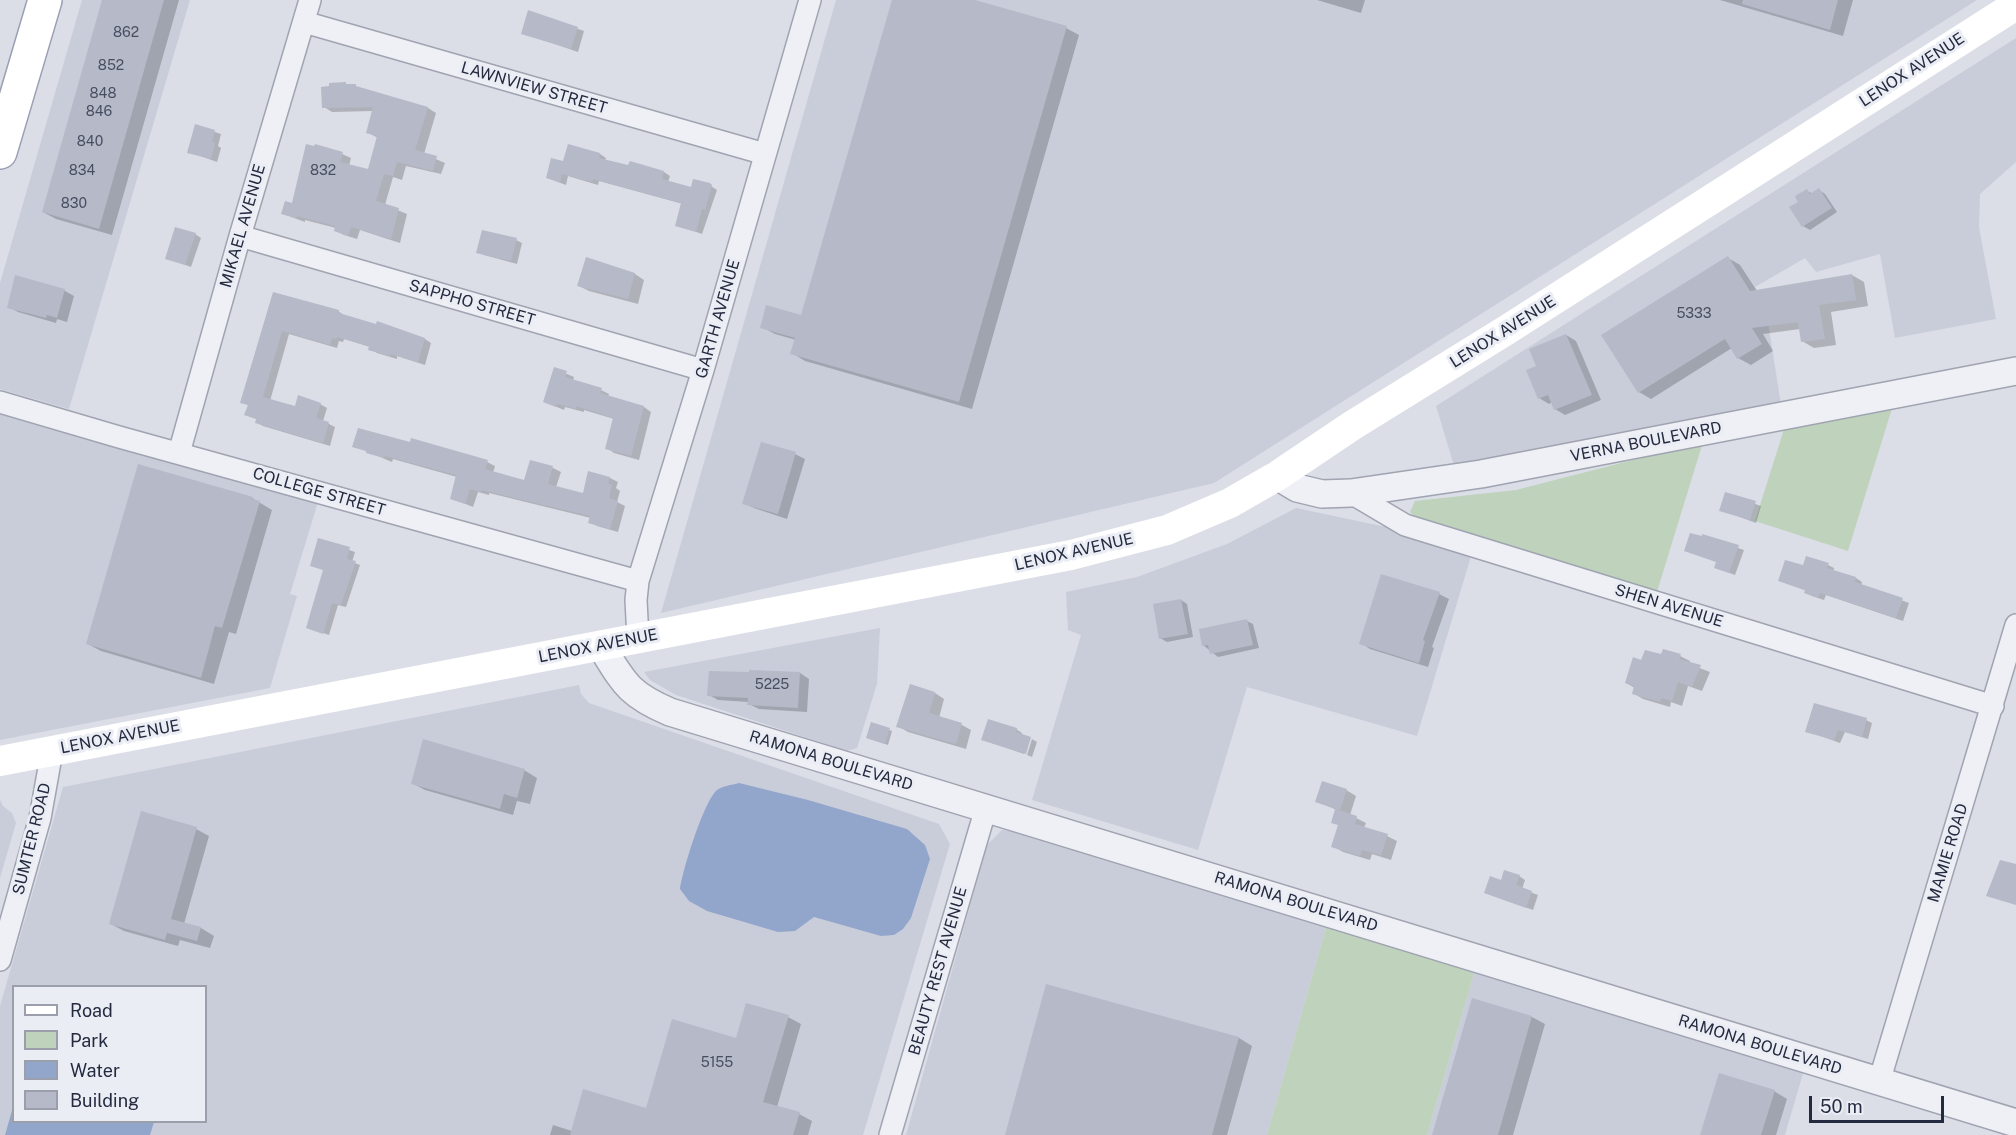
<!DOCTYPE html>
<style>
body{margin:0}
#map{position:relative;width:2016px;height:1135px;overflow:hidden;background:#dbdee7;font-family:"Public Sans",sans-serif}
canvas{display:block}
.legend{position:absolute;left:12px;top:985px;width:195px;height:138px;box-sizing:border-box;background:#ebedf5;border:2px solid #9b9fac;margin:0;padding:8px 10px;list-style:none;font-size:18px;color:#242a3f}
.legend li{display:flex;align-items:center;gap:12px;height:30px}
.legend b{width:30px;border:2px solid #9b9fac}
.scale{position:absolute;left:1809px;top:1096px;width:135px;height:27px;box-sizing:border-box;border:3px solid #242a3f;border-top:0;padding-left:8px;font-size:18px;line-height:21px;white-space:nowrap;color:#242a3f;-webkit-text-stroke:4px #ebedf5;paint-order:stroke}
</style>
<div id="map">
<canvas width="2016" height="1135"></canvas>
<ul class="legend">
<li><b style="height:8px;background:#fff"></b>Road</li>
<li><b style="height:16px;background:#bed2bc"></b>Park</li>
<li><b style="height:16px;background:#92a5cb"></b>Water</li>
<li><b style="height:16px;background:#b5b9c8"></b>Building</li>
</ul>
<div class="scale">50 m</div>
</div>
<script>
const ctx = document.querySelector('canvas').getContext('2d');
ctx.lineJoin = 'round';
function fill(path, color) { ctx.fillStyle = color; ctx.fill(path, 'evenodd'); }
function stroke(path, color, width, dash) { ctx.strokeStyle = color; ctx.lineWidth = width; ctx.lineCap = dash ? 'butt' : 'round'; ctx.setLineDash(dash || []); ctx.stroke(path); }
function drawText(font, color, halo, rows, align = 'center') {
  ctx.font = font + ' "Public Sans",sans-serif'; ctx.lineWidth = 6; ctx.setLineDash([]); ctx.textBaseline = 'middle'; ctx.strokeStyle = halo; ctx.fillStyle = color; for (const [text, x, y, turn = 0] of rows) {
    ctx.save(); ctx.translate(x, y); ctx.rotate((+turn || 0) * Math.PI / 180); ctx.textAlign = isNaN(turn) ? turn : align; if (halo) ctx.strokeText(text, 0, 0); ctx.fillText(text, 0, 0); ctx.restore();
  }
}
const built = new Path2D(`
 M82 0H190L69 409 0 389V283Z
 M836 0H1977L1214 483 661 613Z
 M2016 38V162L1980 194 1979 227 1996 319 1895 338 1880 254 1816 272 1805 258 1755 287 1765 303 1781 405 1455 469 1436 406Z
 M0 408 318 502 290 594 297 596 270 688 0 740Z
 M1296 508 1391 528 1472 553 1417 736 1247 687 1198 850 1032 800 1081 635 1068 630 1066 592 1137 577 1227 544Z
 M880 628 877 684 857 748 847 751 676 695 650 680 644 672Z
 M579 685 581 694 589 703 939 824 950 844 863 1135H0V1006L63 787ZM14 986H206V1122H14Z
 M0 800 3 806 12 813 16 823 0 878Z
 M1002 830 1025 832 1327 924 1267 1135H906L987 845Z
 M1475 970 1804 1070 1785 1135H1427Z`);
const green = new Path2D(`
 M1893 405 1848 551 1755 521 1785 426Z
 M1703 442 1656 595 1417 519 1410 512 1415 501 1516 490Z
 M1327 924 1475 970 1427 1135H1267Z`);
const water = new Path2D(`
 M739 783 808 800 907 829 925 845 930 859 911 918 903 929 894 935 881 936 814 917 795 931 778 932 707 911 689 901 680 889C683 869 703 804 716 791 721 786 732 785 739 783Z
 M13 1107 14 1122H154L150 1135H5Z`);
const shadow = new Path2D(`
 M104 0H179L112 235 56 219 43 212Z
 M894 0H970L1066 28 1079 35 972 409 805 361 792 353 796 340 775 334 762 327 802 317Z
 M1317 0H1365L1361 13Z
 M1720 0H1853L1843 36Z
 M529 12 584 31 578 52 523 33Z
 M355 86 363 90 428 108 436 113 424 154 445 163 441 174 406 166 402 180 393 177 385 205 407 214 400 243 360 230 357 239 344 235 336 231V228L305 220V222L283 214 342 154 351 158 349 166 369 171 378 138 367 132 373 111 332 112 324 107Z
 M196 126 221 134 218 146 221 148 217 162 189 152Z
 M600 154 606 158 605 161 630 167 631 163 664 172 670 176 668 182 692 188 711 186 717 190 702 234 677 225 683 204 599 181 598 185 568 176 566 185 547 178 564 163Z
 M1819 190 1825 194 1837 212 1810 230 1803 226 1791 208 1800 202 1807 191 1813 194Z
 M195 234 201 238 191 267 167 258Z
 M516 240 522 243 517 264 484 255 478 252Z
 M1728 258 1740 265 1757 291 1852 275 1864 282 1868 306 1831 312 1836 345 1814 348 1802 341 1800 329 1763 334 1773 351 1751 365 1738 358 1732 348 1651 399 1639 392Z
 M635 274 644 280 638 304 589 291 579 286Z
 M16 276 65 291 74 296 67 322 57 319 56 323 18 312 9 307Z
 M274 294 338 311 345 316 425 339 431 343 425 365 397 356V359L377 353 370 349V347L344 339 343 342 339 341 337 348 289 334 270 401 296 408 320 404 327 408 323 421 335 427 330 446 263 426 256 422 257 419 249 406 242 402Z
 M1566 335 1576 341 1601 400 1565 415 1555 409 1552 402 1549 404 1539 398 1538 367Z
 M555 369 574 377 573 381 601 390 609 394 608 397 644 407 651 412 639 460 614 453 607 448 614 419 584 410V412L565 407 564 410 545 402Z
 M354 446 487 462 495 466 493 473 525 482 531 461 553 468 561 472 556 487 584 495 590 473 610 478 618 482 616 488 620 491 617 502 625 506 618 532 597 526 590 522 591 518 489 493V495L478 492 473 507 451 498 457 477 393 459 392 462Z
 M795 454 805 459 787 519 754 508 744 503Z
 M139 466 252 498 272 510 236 634 229 632 214 684 101 651 88 644Z
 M1726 494 1761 506 1756 523 1721 510Z
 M1703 536 1744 550 1735 575 1716 568 1717 562 1703 538Z
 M319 540 355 552 352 562 360 565 346 607 338 605 329 635 308 628 324 570 312 565Z
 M1807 558 1828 565 1834 568 1833 572 1856 578 1862 582 1861 586 1909 603 1903 621 1826 595 1824 600 1812 596 1806 593 1807 591 1780 581 1803 567Z
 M1439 594 1449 599 1432 647 1434 648 1428 667 1370 649 1361 643Z
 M1181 600 1187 604 1193 637 1167 642 1160 638Z
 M1247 621 1253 624 1259 648 1218 657 1203 645Z
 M1663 656H1680L1690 661 1689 664 1710 672 1702 691 1688 686 1682 706 1671 702 1670 707 1643 699 1633 693 1635 688 1626 683 1642 662Z
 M800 673 809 679 807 712 759 709 749 704V702L718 700 709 695Z
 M935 693 944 699 939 718 962 725 971 730 966 749 908 732 898 726Z
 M1866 720 1872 723 1868 739 1845 732 1840 743 1807 731Z
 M872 724 892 731 888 745 870 739Z
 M1016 729 1022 733V735L1029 738 1024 754 983 740Z
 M1032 739 1037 742 1032 757 1027 755Z
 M524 770 537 778 530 804 517 801 513 815 425 790 412 783Z
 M1346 790 1356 796 1350 815 1366 823 1364 828 1387 836 1397 841 1391 860 1372 854 1370 860 1343 852 1333 846 1339 825 1337 810 1317 802Z
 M196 829 209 836 184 924 201 928 214 936 210 948 180 940 178 946 124 931 111 924Z
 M1519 876 1525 880 1522 889 1538 895 1533 910 1486 893 1502 882Z
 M1047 986 1239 1038 1252 1046 1227 1135H1006Z
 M1473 1000 1532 1017 1545 1024 1513 1135H1433Z
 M788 1017 801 1024 777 1107 799 1114 812 1121 808 1135H550L553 1125 572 1131 647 1110 737 1039Z
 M1774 1091 1787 1099 1776 1135H1702Z`);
const building = new Path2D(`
 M102 0H164L99 229 42 212Z
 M892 0H975L1067 26 959 402 790 354 795 338 760 328 766 305 801 315Z
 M1743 0H1838L1830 30 1742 4Z
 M528 10 578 27 571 49 521 34Z
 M346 82V84H356V86L428 107 415 150 437 156 433 171 397 162 393 176 384 174 376 201 399 208 391 239 351 227 348 236 334 231 335 226 297 216 296 218 281 214 285 201 292 203 306 144 314 146 315 144 343 152 340 162 368 169 377 136 366 133 373 107 322 108 321 87 329 86V83Z
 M195 124 215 130 212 142 215 143 211 159 187 153Z
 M568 144 600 153 599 158 628 165 630 161 664 171 662 179 691 187 693 179 710 183 712 185 705 210 702 209 696 232 675 226 681 203 593 179 592 182 562 174 560 182 546 178 551 158 563 161Z
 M1819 188 1832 208 1802 227 1789 207 1798 202 1795 196 1807 189 1810 194Z
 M175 227 196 233 185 265 165 259Z
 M482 230 517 238 511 261 476 253Z
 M1728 256 1750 291 1852 274 1856 300 1819 305 1825 339 1801 342 1798 322 1752 328 1762 344 1737 359 1725 339 1638 393 1601 335Z
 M586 257 635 273 628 299 577 286Z
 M15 275 65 289 57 318 47 315 46 318 7 308Z
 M273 292 339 310V313L376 324 377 321 425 338 418 362 390 354V356L368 350 369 346 337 337 336 339 332 338 330 345 282 331 263 397 295 406 298 395 321 403 316 418 329 422 323 443 255 423 256 419 244 415 248 405 240 403Z
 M1566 334 1592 395 1554 410 1548 395 1538 399 1526 370 1536 366 1529 349Z
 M554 367 567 371 565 377 602 388 600 393 644 406 631 456 605 449 613 418 576 406V409L557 404 556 407 543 402Z
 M358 428 410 442 411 438 488 460 485 469 524 480 530 460 553 466 548 484 583 493 588 471 610 477 608 484 612 485 609 498 618 501 610 529 588 523 590 516 481 490V492L470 489 465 504 450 499 456 475 385 456 384 458 366 453V451L352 447Z
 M761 442 796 452 778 514 742 504Z
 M138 464 253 497 252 499 260 501 222 628 215 626 201 678 86 644Z
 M1725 492 1756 501 1750 520 1719 511Z
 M1690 533 1702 536V534L1739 545 1729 573 1714 568 1716 562 1684 551Z
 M318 538 350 547 347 559 356 561 341 605 332 603 323 634 306 628 323 570 310 566Z
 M1806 556 1829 563 1827 568 1856 577 1855 582 1903 598 1896 618 1820 593 1818 598 1804 593 1805 590 1778 581 1785 560 1803 565Z
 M1381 574 1440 592 1423 640 1425 641 1419 663 1359 644Z
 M1181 599 1188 634 1159 639 1153 604Z
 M1247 619 1253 645 1210 654 1208 645 1202 646 1199 629Z
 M1663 649 1681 654 1679 659 1701 665 1692 687 1678 682 1672 701 1661 698 1660 702 1632 694 1634 686 1625 683 1633 657 1641 660 1645 650 1661 654Z
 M749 670 800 672 798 708 747 705 748 698 707 696 709 671 749 672Z
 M910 684 935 692 929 713 962 723 956 744 896 727Z
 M1814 703 1867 718 1862 737 1838 730 1834 740 1805 732Z
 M988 719 1017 728 1016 732 1031 737 1026 754 981 740Z
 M871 722 890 728 885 744 866 738Z
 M423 739 525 769 517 798 504 794 500 809 411 784Z
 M1322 781 1347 789 1340 810 1315 802Z
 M1335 809 1357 816 1355 824 1388 834 1381 855 1362 850 1360 856 1331 847 1338 825 1331 823Z
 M141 811 197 827 171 919 201 927 197 941 167 933 165 940 109 924Z
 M2000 860 2016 864V905L1986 896Z
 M1504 870 1520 875 1516 885 1532 891 1526 908 1484 893 1490 876 1501 880Z
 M1046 984 1239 1037 1212 1135H1005Z
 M1472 998 1532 1016 1498 1135H1432Z
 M746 1003 789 1015 763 1102 800 1112 793 1135H570L583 1089 646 1108 672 1019 736 1038Z
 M1719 1073 1775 1090 1761 1135H1700Z`);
const minor = new Path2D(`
 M304 22 765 154
 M240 236 703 370
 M0 402 119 437 638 581
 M179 453 240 236 310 0
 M1351 493 1405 525 1993 706
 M638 639 636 600 638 581 703 370 810 0
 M0 960 40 818 52 751
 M1879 1082 2016 625
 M890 1135 986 808`);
const tertiary = new Path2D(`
 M1277 476 1297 488 1322 494 1351 493 1481 474 2016 371
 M601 646C624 683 628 694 670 712L2016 1123`);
const secondary = new Path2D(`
 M0 761 1071 555 1167 530 1230 503 1277 476 1353 425 1505 331 2016 5`);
const primary = new Path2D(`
 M0 152 45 0`);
const numberNames = [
 ["862",126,33],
 ["852",111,66],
 ["848",103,94],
 ["846",99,112],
 ["840",90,142],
 ["834",82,171],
 ["832",323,171],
 ["830",74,204],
 ["5333",1694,314],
 ["5225",772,685],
 ["5155",717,1063]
];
const streetNames = [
 ["LENOX AVENUE",1912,70,-33],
 ["LAWNVIEW STREET",534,88,16],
 ["MIKAEL AVENUE",243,226,-74],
 ["SAPPHO STREET",472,303,16],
 ["GARTH AVENUE",718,319,-74],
 ["LENOX AVENUE",1503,332,-32],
 ["VERNA BOULEVARD",1646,442,-11],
 ["COLLEGE STREET",319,492,16],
 ["LENOX AVENUE",1074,552,-13],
 ["SHEN AVENUE",1669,606,17],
 ["LENOX AVENUE",598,646,-11],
 ["LENOX AVENUE",120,737,-11],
 ["RAMONA BOULEVARD",831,761,17],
 ["SUMTER ROAD",32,839,-76],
 ["MAMIE ROAD",1948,853,-73],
 ["RAMONA BOULEVARD",1296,902,17],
 ["BEAUTY REST AVENUE",938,971,-74],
 ["RAMONA BOULEVARD",1760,1045,17]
];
fill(built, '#c9cdda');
fill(green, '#bed2bc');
fill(water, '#92a5cb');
fill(shadow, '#0003');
fill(building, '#b5b9c8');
stroke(minor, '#a0a4b1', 24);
stroke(tertiary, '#a0a4b1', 30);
stroke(primary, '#9aa0b4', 36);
stroke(minor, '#eef0f5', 21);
stroke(tertiary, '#eef0f5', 27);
stroke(secondary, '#fff', 30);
stroke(primary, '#fff', 33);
drawText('14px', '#484e61', null, numberNames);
drawText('16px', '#242a3f', '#ebedf5', streetNames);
</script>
